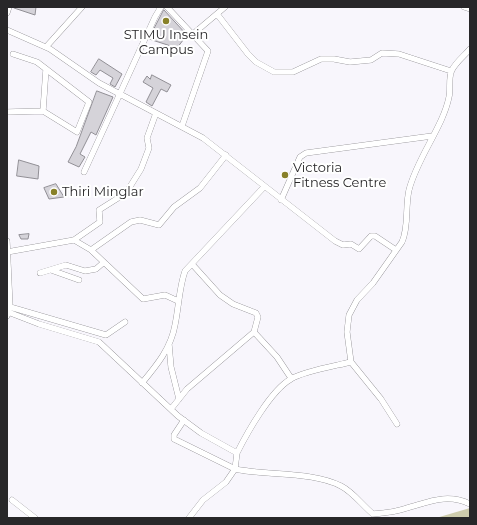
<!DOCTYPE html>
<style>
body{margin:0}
#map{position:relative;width:477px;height:525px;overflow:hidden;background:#f8f6fc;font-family:Montserrat,sans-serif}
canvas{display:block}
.frame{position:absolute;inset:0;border:8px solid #282729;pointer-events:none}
</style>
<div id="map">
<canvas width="477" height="525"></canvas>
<div class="frame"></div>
</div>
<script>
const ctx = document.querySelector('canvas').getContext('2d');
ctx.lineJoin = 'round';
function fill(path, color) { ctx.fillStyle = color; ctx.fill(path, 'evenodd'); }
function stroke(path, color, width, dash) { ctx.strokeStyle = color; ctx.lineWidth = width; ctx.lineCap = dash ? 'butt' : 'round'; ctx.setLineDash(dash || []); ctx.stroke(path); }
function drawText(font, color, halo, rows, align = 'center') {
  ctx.font = font + ' Montserrat,sans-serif'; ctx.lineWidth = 4; ctx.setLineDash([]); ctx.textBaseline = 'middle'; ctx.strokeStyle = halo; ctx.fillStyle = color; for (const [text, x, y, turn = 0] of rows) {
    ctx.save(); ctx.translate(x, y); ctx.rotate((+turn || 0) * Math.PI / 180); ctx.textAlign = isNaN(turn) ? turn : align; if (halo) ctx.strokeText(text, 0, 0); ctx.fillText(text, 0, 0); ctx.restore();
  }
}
const green = new Path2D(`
 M470 508V518H436Z`);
const building = new Path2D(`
 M14 7H36L35 15 14 8Z
 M164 10 187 35 177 48 149 39Z
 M99 59 122 74 115 87 110 84 113 78 100 70 96 75 91 72Z
 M152 75 171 85 167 92 161 89 152 106 146 102 153 88 143 82 147 76 150 79Z
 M97 91 113 97 96 135 91 132 80 154 85 157 79 167 68 162 76 147Z
 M19 160 39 166 38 179 17 176Z
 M56 184 64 197 49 199 44 188Z
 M29 234 28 239H21L19 235Z`);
const minor = new Path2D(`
 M167 7 208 51 182 126
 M464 7 470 9
 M7 13 9 7
 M217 14 248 54 256 62 274 72H293L321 59H334L350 62 371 60 382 53 399 54 451 71
 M7 30 50 49 99 83 203 138 335 241 343 245 351 244 359 249 371 236H375L396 250
 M193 34 225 7
 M46 47 82 7
 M43 111 46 69
 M7 112 43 111 77 132 89 102 37 62 13 54
 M84 172 155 17 161 7
 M281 200 300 157 306 153 432 136
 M74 240 91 250 131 222 140 220 159 225 174 207 200 188 226 155
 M7 241 10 307 7 316
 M91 250 143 299 165 295 178 301
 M7 252 74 240 100 222 99 210 126 193 141 169 149 148 147 138 156 113
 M51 270 79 280
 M40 273 66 265 85 271 96 269 103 263
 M10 307 106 335 125 322
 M8 312 39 324 99 342 178 416 201 433 237 453 235 469C267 476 312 471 341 486 353 492 362 505 373 514 385 513 396 512 407 508 429 502 447 493 470 504
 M254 332 277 357 291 378
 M169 344 171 367 179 399
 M142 383C157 365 171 348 175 325 179 306 179 288 185 271L264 187
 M171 409 187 389 254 332 258 317 256 313 233 304 220 295 192 264
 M184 420 174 435V439L235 469 226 482 203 500 189 518
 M397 424 381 399 351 362 347 332 349 315 357 300 373 283 402 242C409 227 405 207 409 190 417 158 443 127 449 97 451 89 448 77 452 70 456 62 464 56 470 49
 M237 453C247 433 271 390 291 379 304 371 335 366 351 362
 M12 500 35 518`);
const markers = [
 [166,21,4,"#888128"],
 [285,175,4,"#888128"],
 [54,192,4,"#888128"]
];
const poiNames = [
 ["STIMU Insein",166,35,"center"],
 ["Campus",166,50,"center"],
 ["Victoria",293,168],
 ["Fitness Centre",293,183],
 ["Thiri Minglar",62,192]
];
fill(green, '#ceccad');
fill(building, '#d5d3d9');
stroke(building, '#918f95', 1);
stroke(minor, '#78767b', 6);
stroke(minor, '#fff', 5.5);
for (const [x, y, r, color] of markers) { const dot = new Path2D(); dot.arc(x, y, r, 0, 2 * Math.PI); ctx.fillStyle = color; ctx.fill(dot); stroke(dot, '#fff', 1.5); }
drawText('13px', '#282729', '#fff', poiNames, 'left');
</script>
